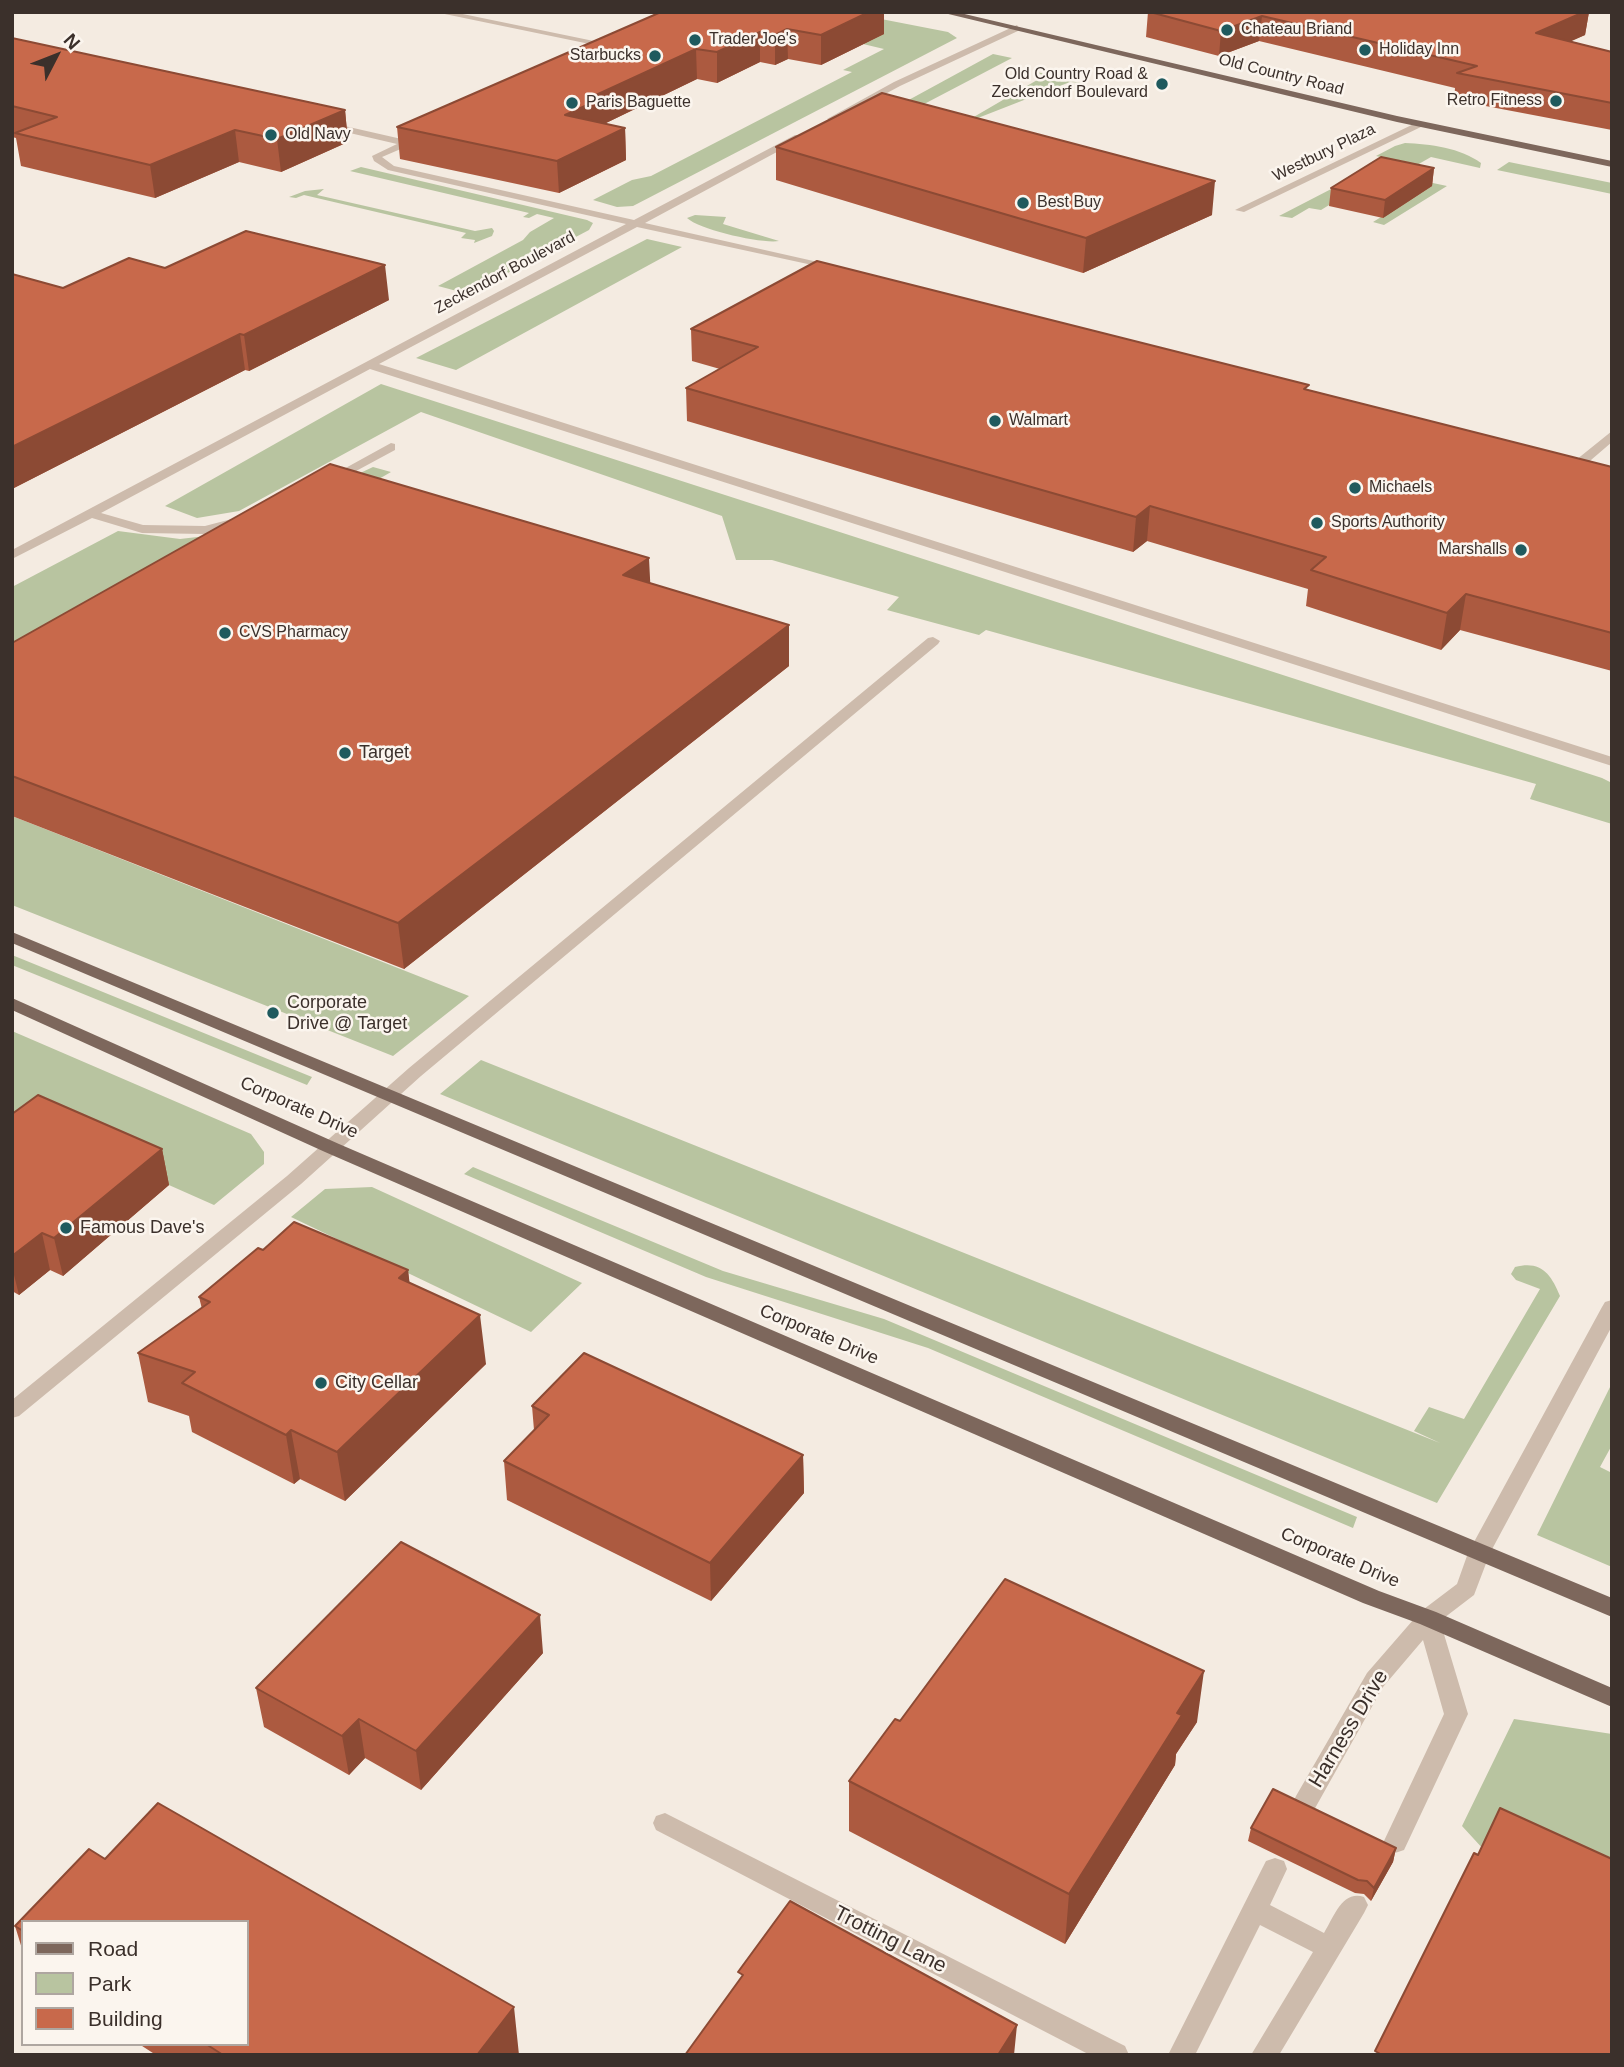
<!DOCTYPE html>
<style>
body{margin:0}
#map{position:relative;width:1624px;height:2067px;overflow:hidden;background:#f4ebe1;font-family:Helvetica,sans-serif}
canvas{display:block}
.frame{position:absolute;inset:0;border:14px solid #3b302b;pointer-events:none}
.legend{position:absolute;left:21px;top:1920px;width:228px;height:126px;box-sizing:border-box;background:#fbf5ee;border:2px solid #aea6a0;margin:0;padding:9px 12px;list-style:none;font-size:21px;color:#3b302b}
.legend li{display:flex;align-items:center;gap:14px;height:35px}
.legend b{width:35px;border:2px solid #aea6a0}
.north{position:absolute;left:21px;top:21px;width:70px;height:70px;-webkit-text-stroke:5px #fbf5ee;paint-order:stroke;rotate:48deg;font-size:19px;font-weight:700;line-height:28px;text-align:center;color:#3b302b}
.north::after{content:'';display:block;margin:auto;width:24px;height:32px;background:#3b302b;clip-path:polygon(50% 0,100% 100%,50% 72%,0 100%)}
</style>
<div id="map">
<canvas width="1624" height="2067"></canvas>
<div class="frame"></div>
<ul class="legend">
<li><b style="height:9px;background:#7d675c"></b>Road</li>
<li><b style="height:19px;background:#b8c4a0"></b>Park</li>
<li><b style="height:19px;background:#c8694b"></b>Building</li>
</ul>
<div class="north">N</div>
</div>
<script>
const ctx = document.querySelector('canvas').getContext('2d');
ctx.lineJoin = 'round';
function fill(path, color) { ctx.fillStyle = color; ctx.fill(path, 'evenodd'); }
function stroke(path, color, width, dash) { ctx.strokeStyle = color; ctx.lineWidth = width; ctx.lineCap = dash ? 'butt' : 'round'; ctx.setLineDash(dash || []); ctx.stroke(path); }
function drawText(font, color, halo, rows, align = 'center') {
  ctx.font = font + ' Helvetica,sans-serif'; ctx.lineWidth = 5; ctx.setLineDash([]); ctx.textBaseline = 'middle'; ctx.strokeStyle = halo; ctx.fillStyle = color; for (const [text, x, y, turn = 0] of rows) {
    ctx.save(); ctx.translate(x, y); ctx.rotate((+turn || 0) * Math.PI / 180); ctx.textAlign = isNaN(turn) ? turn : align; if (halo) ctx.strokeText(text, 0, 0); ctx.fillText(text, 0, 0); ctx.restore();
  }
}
const green = new Path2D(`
 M845 12 948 32 957 38 633 206 617 207 593 200 632 180 651 176 852 72 843 70 884 49 863 44Z
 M993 54 1012 58 907 113 894 108Z
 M1037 72 1053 76 1047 80C1060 83 1070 80 1084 83L1070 82 960 125 1044 76Z
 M1405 143C1430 144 1461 148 1481 163L1480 168 1431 157 1417 165 1376 156 1395 146Z
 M1509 162 1612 183V194L1497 170Z
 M361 167 587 220 593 223 589 230 468 294 438 286 523 240 530 232 554 218 537 214 529 218 523 217 529 213 350 171Z
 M1366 171 1370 180 1321 210 1309 208 1292 218 1279 216Z
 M1414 179 1447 186 1384 225 1373 222 1431 186Z
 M324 189 317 195 475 231 492 228 494 231 492 236 474 243 475 240 461 238 466 233 304 195 296 198 289 197 305 191Z
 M695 215 726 217 723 224 779 241C762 244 700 230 687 218Z
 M647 239 682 247 456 370 416 358Z
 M381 384 1602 778 1612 783V824L1530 799 1536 784 986 630 979 635 887 610 899 597 772 560H736L722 516 421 412 239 511 197 518 165 506Z
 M373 467 391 472 12 690V587L118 531 180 539 232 533Z
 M12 816 469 996 393 1056 12 905Z
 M12 955 312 1077 307 1085 12 965Z
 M12 1031 251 1134 264 1152V1164L214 1205 47 1131 12 1149Z
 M481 1060 1440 1443 1414 1431 1429 1407 1464 1419 1540 1289 1516 1280 1511 1274 1515 1267C1541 1260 1551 1274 1560 1296L1437 1503 440 1094Z
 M473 1167 723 1271 884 1319 1357 1517 1353 1528 928 1348 706 1277 464 1174Z
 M372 1187 582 1283 531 1332 291 1217 325 1189Z
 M1612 1383V1445L1600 1467 1612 1473V1567L1537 1535Z
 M1514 1719 1612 1734V1916L1496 1863 1462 1826Z`);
const minor = new Path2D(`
 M435 12H453L618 46 614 49Z
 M1017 25 1020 30 900 86 835 121 827 119 894 82Z
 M1420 121 1425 124 1423 126 1244 212 1235 210Z
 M327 122 406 140 424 135V139L382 157 394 166 634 220 795 135H801V139L645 223 840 267V271L637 227 379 364 1612 757V766L370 369 101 513 143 525 205 526 243 516 249 520 248 523 205 534 142 533 92 518 12 559V550L626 224 388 170 374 161 372 156 397 144 324 127V123Z
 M1612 431V442L1584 466H1576V460Z
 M391 443 395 444V450L332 484H324L322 481Z
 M933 637 940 641 938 644 421 1076 301 1184 19 1416 12 1418V1400L287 1176 409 1068 928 638Z
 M1612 1300V1326L1490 1553 1474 1595 1440 1621 1468 1714 1404 1850 1395 1853 1386 1850 1383 1843 1444 1714 1423 1640 1383 1687 1314 1810 1305 1813 1296 1810 1293 1803 1296 1796 1367 1673 1420 1612 1457 1584 1468 1553 1602 1307 1605 1302Z
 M665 1813 1125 2046 1129 2055H1090L656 1830 653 1823 656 1816Z
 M1275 1858 1284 1861 1287 1869 1270 1905 1324 1933C1334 1917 1342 1890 1364 1897L1368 1905 1364 1913 1279 2055H1251L1313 1952 1260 1925 1195 2055H1168L1266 1861Z`);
const major = new Path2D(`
 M940 12H956L1397 116 1612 161V167L1397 122Z
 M12 932 1612 1598V1617L12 943Z
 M12 998 339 1144 1379 1591 1436 1612 1612 1688V1707L1420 1624 1363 1603 325 1152 12 1010Z`);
const wall = new Path2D(`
 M661 12 884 34 821 65 788 59 775 65 760 62 717 83 697 79 606 123V124L625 128 626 160 559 193 400 159 397 127Z
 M1148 12H1589L1585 35 1570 41 1612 52V130L1454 100 1455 88 1259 41 1219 56 1146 37Z
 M12 38 345 110 348 142 281 172 239 162 155 198 21 166 16 138 12 137Z
 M776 147 1212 215 1083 273 776 180Z
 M1434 168 1432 186 1383 218 1329 206 1331 188Z
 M165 268 389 300 249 371 245 370 12 489V274L63 288Z
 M691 329 1309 390 1612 467V671L1460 630 1441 650 1306 606 1308 589 1147 541 1133 552 687 421 686 388 720 369 692 361Z
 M650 583 789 666 404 969 12 816V643Z
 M12 1114 162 1149 169 1185 63 1276 50 1270 19 1295 12 1291Z
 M263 1250 408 1270 409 1283 486 1364 345 1501 300 1479 294 1484 192 1432 189 1416 148 1402 138 1353 202 1309 199 1297Z
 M532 1406 803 1455 804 1493 711 1601 507 1500 504 1461 534 1430Z
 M543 1653 421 1790 365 1758 349 1775 264 1727 256 1688Z
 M900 1721 1197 1722 1176 1754 1175 1765 1065 1944 849 1831V1781Z
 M1251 1828 1396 1848 1393 1862 1371 1901 1364 1894 1355 1893 1248 1841Z
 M105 1859 519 2055H156L139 2044H247L23 1922V1952L15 1926Z`);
const shadedWall = new Path2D(`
 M869 12H884V34L821 65V35Z
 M1584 12H1589L1585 35 1532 59 1536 33Z
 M1262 16 1259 41 1219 56 1221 31Z
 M787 29 788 59 775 65V35Z
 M760 32V62L717 83V52Z
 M696 49 697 79 606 123V128L565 115 596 95Z
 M345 110 348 142 281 172 277 139Z
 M625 128 626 160 559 193 557 161Z
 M235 130 239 162 155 198 150 165Z
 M1434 168 1432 186 1383 218 1385 200Z
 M1215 181 1212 215 1083 273 1086 238Z
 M385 265 389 300 249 371 244 335Z
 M240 334 245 370 12 489V447Z
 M1150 506 1147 541 1133 552 1136 517Z
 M649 558 651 598 623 575Z
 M1466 594 1460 630 1441 650 1447 613Z
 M789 625V666L404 969 398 923Z
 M162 1149 169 1185 63 1276 54 1238Z
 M42 1233 50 1270 19 1295 12 1267V1256Z
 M408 1270 414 1319 399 1278Z
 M480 1315 486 1364 345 1501 337 1452Z
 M291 1430 300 1479 294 1484 286 1435Z
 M803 1455 804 1493 711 1601 710 1563Z
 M540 1615 543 1653 421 1790 416 1751Z
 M1204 1671 1197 1722 1176 1754 1175 1765 1065 1944 1069 1894 1177 1713Z
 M359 1719 365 1758 349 1775 342 1736Z
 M1396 1848 1393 1862 1371 1901 1374 1888Z
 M514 2007 519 2055H477Z
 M1017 2025 1014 2055H998Z`);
const building = new Path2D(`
 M661 12H869L821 35 787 29 775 35 760 32 717 52 696 49 596 95 605 97 565 115 625 128 557 161 397 127Z
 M1150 12H1584L1536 33 1612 52V103L1457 73 1477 66 1262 16 1221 31Z
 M12 38 345 110 277 139 235 130 150 165 15 133 57 117 12 106Z
 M882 93 1215 181 1086 238 776 147Z
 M1381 157 1434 168 1385 200 1331 188Z
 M246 231 385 265 244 335 240 334 12 447V274L63 288 129 258 165 268Z
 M817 261 1309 385 1304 389 1612 467V633L1466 594 1447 613 1311 570 1326 557 1150 506 1136 517 686 388 758 347 691 329Z
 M330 464 649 558 623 575 789 625 398 923 12 776V643Z
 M38 1095 162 1149 54 1238 42 1233 12 1256V1114Z
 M294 1222 408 1270 399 1278 480 1315 337 1452 291 1430 286 1435 182 1383 195 1372 138 1353 210 1302 199 1297 258 1248 263 1250Z
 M584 1353 803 1455 710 1563 504 1461 549 1415 532 1406Z
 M401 1542 540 1615 416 1751 359 1719 342 1736 256 1688Z
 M1005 1579 1204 1671 1177 1713 1182 1715 1069 1894 849 1781 895 1719 900 1721Z
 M1273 1789 1396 1848 1374 1888 1367 1881 1358 1880 1251 1828Z
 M158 1803 514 2007 477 2055H223L206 2044H247V1922H23V1931L15 1926 89 1849 105 1859Z
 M1500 1808 1612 1859V2055H1382L1375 2051 1474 1853 1478 1855Z
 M790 1901 1017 2025 998 2055H685L743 1975 738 1972Z`);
const markers = [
 [1227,30,7,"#1f5a5e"],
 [695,40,7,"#1f5a5e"],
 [1365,50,7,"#1f5a5e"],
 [655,56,7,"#1f5a5e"],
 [1162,84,7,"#1f5a5e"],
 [1556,101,7,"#1f5a5e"],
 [572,103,7,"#1f5a5e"],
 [271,135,7,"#1f5a5e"],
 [1023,203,7,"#1f5a5e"],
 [995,421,7,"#1f5a5e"],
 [1355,488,7,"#1f5a5e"],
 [1317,523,7,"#1f5a5e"],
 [1521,550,7,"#1f5a5e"],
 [225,633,7,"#1f5a5e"],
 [345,753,7,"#1f5a5e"],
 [273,1013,7,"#1f5a5e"],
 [66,1228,7,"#1f5a5e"],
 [321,1383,7,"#1f5a5e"]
];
const farPoinames = [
 ["Chateau Briand",1241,30],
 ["Trader Joe's",709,40],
 ["Holiday Inn",1379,50],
 ["Starbucks",641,56,"right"],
 ["Old Country Road &",1148,75,"right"],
 ["Zeckendorf Boulevard",1148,93,"right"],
 ["Retro Fitness",1542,101,"right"],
 ["Paris Baguette",586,103],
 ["Old Navy",285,135],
 ["Best Buy",1037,203],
 ["Walmart",1009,421],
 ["Michaels",1369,488],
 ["Sports Authority",1331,523],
 ["Marshalls",1507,550,"right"],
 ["CVS Pharmacy",239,633]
];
const farStreetnames = [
 ["Old Country Road",1281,75,14],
 ["Westbury Plaza",1324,153,-26],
 ["Zeckendorf Boulevard",505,273,-28]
];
const poiNames = [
 ["Target",359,753],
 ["Corporate",287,1003],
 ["Drive @ Target",287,1024],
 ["Famous Dave's",80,1228],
 ["City Cellar",335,1383]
];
const streetNames = [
 ["Corporate Drive",299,1108,24],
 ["Corporate Drive",819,1335,23],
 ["Corporate Drive",1340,1558,23]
];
const nearStreetnames = [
 ["Harness Drive",1349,1729,-59],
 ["Trotting Lane",890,1940,27]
];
fill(green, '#b8c4a0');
fill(minor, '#cdbbac');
fill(major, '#7d675c');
fill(wall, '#ac5a40');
fill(shadedWall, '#8c4a34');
fill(building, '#c8694b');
stroke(building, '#8c4a34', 2);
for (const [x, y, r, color] of markers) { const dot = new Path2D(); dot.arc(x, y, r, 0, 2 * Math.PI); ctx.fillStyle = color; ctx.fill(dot); stroke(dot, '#fbf5ee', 2.5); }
drawText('16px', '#3b302b', '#fbf5ee', farPoinames, 'left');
drawText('16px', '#3b302b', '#fbf5ee', farStreetnames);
drawText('18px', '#3b302b', '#fbf5ee', poiNames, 'left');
drawText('18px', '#3b302b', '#fbf5ee', streetNames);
drawText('21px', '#3b302b', '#fbf5ee', nearStreetnames);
</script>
